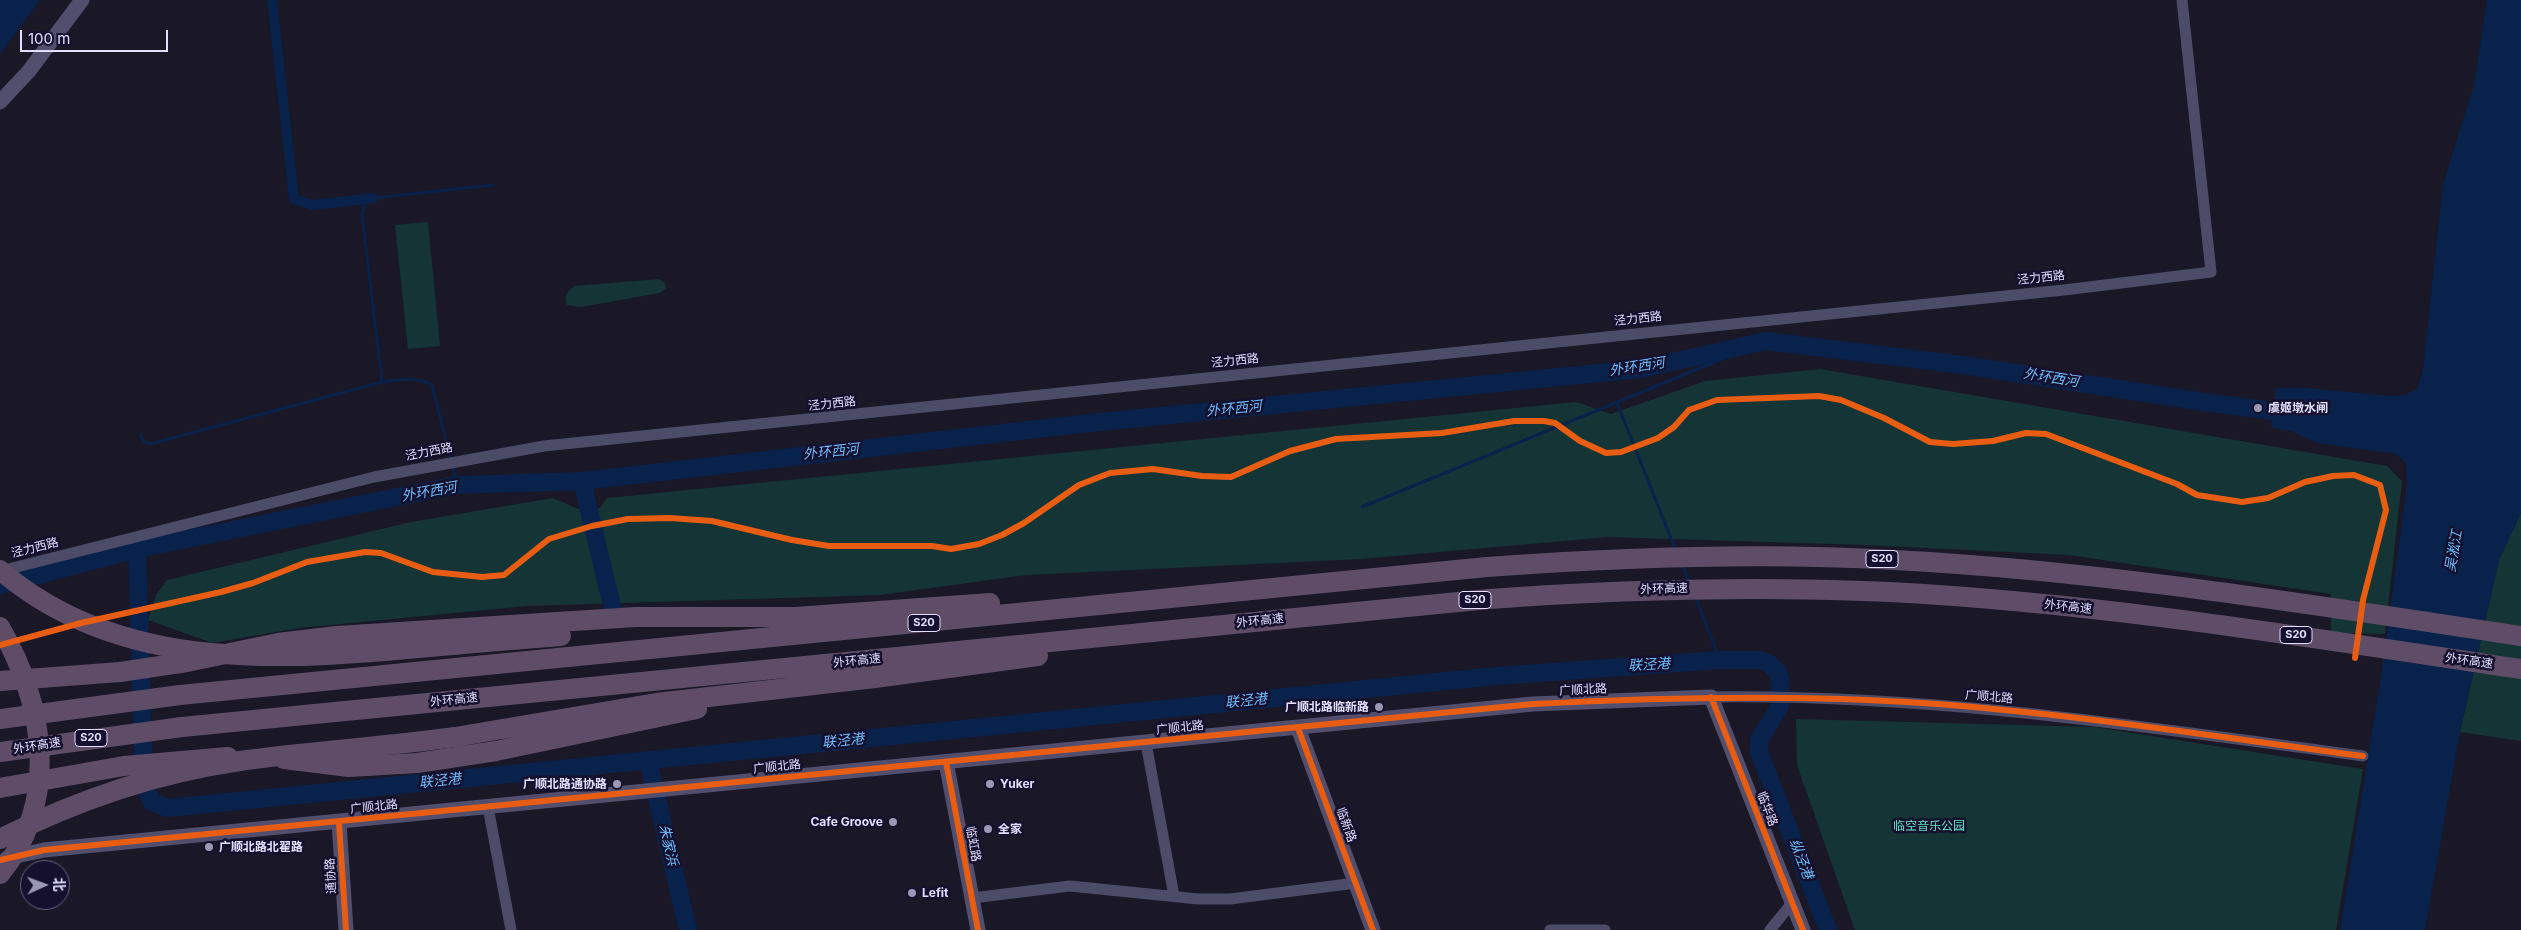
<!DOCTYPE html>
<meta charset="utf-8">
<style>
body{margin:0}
#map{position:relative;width:2521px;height:930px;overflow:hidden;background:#1a1727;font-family:Inter,"Noto Sans SC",sans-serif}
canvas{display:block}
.north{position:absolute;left:20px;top:860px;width:50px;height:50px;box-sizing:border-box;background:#15102e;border:1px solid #676282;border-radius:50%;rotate:88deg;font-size:14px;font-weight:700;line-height:20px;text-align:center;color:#e1deff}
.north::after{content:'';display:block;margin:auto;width:18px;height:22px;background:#9b98b3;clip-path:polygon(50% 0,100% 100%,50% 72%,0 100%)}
.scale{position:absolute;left:20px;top:30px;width:148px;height:22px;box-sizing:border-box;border:2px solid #e1deff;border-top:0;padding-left:6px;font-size:15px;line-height:18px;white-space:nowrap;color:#e1deff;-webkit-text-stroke:4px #15102e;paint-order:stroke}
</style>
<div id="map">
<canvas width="2521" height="930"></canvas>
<div class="north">北</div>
<div class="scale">100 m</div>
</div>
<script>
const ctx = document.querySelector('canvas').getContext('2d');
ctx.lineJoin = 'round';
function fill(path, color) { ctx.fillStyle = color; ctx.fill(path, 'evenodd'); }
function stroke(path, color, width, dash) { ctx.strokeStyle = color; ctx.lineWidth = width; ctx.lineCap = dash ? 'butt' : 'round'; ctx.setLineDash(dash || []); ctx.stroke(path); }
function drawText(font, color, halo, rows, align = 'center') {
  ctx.font = font + ' Inter,"Noto Sans SC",sans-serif'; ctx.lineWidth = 5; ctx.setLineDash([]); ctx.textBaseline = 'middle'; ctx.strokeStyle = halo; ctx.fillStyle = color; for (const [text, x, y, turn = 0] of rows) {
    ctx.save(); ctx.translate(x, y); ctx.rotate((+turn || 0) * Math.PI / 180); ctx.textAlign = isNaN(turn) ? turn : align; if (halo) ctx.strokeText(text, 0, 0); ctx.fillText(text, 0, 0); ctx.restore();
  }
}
const green = new Path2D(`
 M428 222 440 346 408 349 395 225Z
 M659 279 665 283 666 288 660 293 581 307 567 305C564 295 567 292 574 286Z
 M1820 369 2387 466 2402 481 2385 634 2331 633V594L2069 555 1864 545 1608 537 1361 559 1026 575 880 595 527 606 299 628 212 643 148 620 156 595 167 580 411 522 553 498 578 509 600 508 607 498 1576 402 1611 414 1705 381Z
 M2521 513V741L2460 732 2499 560Z
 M1796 719 2094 727 2363 769 2336 930H1855L1797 765Z`);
const water = new Path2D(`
 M0 0H40L0 54Z
 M2487 0H2521V513L2499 560 2460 732 2425 930H2340L2382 670 2407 485 2406 463 2396 454 2317 443 2291 431 2271 428 2276 388H2305L2391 396 2405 395 2418 388 2423 368 2443 184 2474 85Z`);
const stream = new Path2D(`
 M382 382 362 214 365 203 373 198 493 185
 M1617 403 1676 551
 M140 434 144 442 150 444 382 382C398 380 418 376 432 385L457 485
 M1362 507 1766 341
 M1682 564 1690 584
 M1695 596 1720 660`);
const canal = new Path2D(`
 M272 0 294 199 313 205 373 198`);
const river = new Path2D(`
 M582 481 613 610
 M137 549 144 785 152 802 168 808 1497 676 1720 660H1760L1768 663 1778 672 1780 678V706L1759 740V752L1828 930
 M0 585 137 549 457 485 582 481 1090 423 1641 369 1766 341 1963 365 2204 402 2297 414
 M648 760 688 930`);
const street = new Path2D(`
 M1 571 374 477 544 446 2064 290 2211 272 2182 0
 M1711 697C1932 694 2145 727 2363 756
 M1146 743 1174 896
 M488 807 511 930
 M972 898 1070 886 1198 899H1230L1356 883
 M1550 930H1605
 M1770 930 1792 903`);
const secondary = new Path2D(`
 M0 102 29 71 82 0
 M1298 728 1373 930
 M946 762 978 930
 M339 822 346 930
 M7 858 44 850 1533 704 1711 697 1803 930`);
const highway = new Path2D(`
 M782 618 990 603
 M486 642 561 636
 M0 681 120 672 187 662 278 643 337 636 636 617H794
 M0 719 180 695 1487 567C1623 557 1758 552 1894 560 2105 571 2313 605 2521 636
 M455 737 656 703 875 678 1038 656
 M0 752 182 727 1489 599C1623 589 1756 586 1890 592 2102 603 2311 638 2521 669
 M284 759 349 767 417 763 496 751 697 709
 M0 788 124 766 228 757`);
const highwayBridge = new Path2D(`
 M0 570C134 686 324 656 486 642
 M0 627C44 703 61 801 0 874
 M0 839C75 801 156 773 240 761 311 751 383 747 455 737`);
const cycleway = new Path2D(`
 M0 645 81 623 221 592 253 583 307 562 365 552 381 553 433 572 482 577 504 575 549 539 592 526 628 519 670 518 712 521 792 540 829 546H932L951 549 979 544 1002 535 1024 523 1079 485 1110 473 1153 469 1202 476 1231 477 1290 451 1336 439 1442 433 1514 421H1544L1555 423 1580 441 1606 453 1621 452 1658 438 1674 427 1689 410 1717 400 1819 396 1841 400 1884 418 1930 442 1953 444 1993 441 2026 433 2046 434 2177 484 2197 495 2242 502 2268 498 2305 482 2333 476 2354 475 2380 485 2386 510 2363 600 2355 658
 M1711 697 1803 930
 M1298 728 1373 930
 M946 762 978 930
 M339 822 346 930
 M0 860 44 850 1533 704C1663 697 1792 694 1922 703 2070 713 2216 737 2363 756`);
const markers = [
 [2258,408,5,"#9b98b3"],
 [1379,707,5,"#9b98b3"],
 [617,784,5,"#9b98b3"],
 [990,784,5,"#9b98b3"],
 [893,822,5,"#9b98b3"],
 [988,829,5,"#9b98b3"],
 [209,847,5,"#9b98b3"],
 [912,893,5,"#9b98b3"]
];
const shields = [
 [1882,559,32],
 [1475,600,32],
 [924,623,32],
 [2296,635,32],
 [91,738,32]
];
const shieldNames = [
 ["S20",1882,559],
 ["S20",1475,600],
 ["S20",924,623],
 ["S20",2296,635],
 ["S20",91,738]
];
const streetNames = [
 ["泾力西路",2041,278,-6],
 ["泾力西路",1638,319,-6],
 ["泾力西路",1235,361,-6],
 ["泾力西路",832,404,-6],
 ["泾力西路",429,452,-11],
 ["泾力西路",35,548,-14],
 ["外环高速",1664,589,-2],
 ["外环高速",2068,607,6],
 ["外环高速",1260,621,-6],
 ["外环高速",857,661,-6],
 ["外环高速",2469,661,8],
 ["广顺北路",1583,690,-3],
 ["广顺北路",1989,697,5],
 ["外环高速",454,700,-6],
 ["广顺北路",1180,728,-6],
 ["外环高速",37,746,-9],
 ["广顺北路",777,767,-6],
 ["广顺北路",374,807,-6],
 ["临华路",1767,809,69],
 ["临新路",1346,825,70],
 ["临虹路",973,844,80],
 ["通协路",331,876,-93]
];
const poiNames = [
 ["虞姬墩水闸",2268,408],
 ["广顺北路临新路",1369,707,"right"],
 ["广顺北路通协路",607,784,"right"],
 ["Yuker",1000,784],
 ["Cafe Groove",883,822,"right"],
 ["全家",998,829],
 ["广顺北路北翟路",219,847],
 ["Lefit",922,893]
];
const parkNames = [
 ["临空音乐公园",1929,826]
];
const waterNames = [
 ["外环西河",1637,367,-9],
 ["外环西河",2051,378,9],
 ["外环西河",1234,409,-6],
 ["外环西河",831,452,-6],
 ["外环西河",429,492,-10],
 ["吴淞江",2454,551,-80],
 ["联泾港",1649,665,-3],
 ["联泾港",1246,701,-6],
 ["联泾港",843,741,-6],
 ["联泾港",440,781,-6],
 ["朱家浜",668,845,77],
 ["纵泾港",1801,859,69]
];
fill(green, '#143435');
fill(water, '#09224c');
stroke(stream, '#09224c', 3);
stroke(canal, '#09224c', 10);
stroke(river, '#09224c', 18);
stroke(street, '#4c4c68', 11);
stroke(secondary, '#514f6d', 15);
stroke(highway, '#5f4d67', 20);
stroke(highwayBridge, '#5f4d67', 20);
stroke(cycleway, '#e95d12', 6);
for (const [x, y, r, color] of markers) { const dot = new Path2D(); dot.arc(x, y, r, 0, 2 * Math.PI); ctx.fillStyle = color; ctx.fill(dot); stroke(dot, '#15102e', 2); }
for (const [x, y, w] of shields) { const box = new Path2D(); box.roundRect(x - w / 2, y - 8.5, w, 17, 4); ctx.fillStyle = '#15102e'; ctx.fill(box); stroke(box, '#e1deff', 1); }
drawText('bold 11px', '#e1deff', null, shieldNames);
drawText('12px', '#e1deff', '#15102e', streetNames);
drawText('bold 12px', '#e1deff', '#15102e', poiNames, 'left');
drawText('12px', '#60e9c4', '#15102e', parkNames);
drawText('italic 14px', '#6cbeff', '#15102e', waterNames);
</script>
